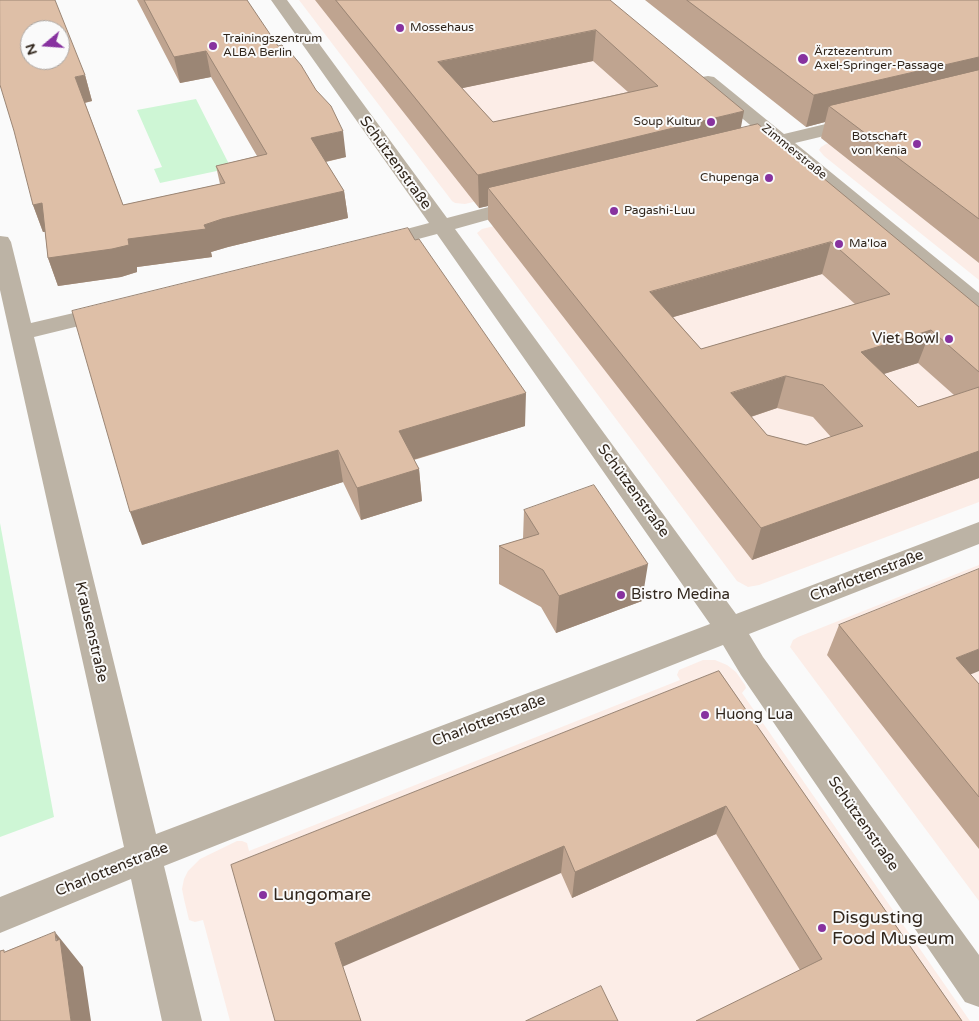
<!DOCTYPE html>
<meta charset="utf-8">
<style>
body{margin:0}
#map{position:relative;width:979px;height:1021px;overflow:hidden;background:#fafafa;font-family:"Varela Round",sans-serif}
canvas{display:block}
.north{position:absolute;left:20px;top:20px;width:50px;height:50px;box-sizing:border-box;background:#fafafa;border:1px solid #aaa5a1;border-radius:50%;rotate:252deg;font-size:14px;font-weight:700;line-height:20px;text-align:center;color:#31261c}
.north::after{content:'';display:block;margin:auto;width:18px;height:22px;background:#87329f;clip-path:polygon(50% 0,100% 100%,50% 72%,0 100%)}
</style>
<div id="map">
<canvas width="979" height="1021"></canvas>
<div class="north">N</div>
</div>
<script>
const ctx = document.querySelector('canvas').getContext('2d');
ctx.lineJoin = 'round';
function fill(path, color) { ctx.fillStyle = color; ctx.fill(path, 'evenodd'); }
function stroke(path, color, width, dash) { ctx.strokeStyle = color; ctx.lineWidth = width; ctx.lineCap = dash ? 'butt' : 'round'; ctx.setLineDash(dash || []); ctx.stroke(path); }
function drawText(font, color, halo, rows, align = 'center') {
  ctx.font = font + ' "Varela Round",sans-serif'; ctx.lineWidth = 4; ctx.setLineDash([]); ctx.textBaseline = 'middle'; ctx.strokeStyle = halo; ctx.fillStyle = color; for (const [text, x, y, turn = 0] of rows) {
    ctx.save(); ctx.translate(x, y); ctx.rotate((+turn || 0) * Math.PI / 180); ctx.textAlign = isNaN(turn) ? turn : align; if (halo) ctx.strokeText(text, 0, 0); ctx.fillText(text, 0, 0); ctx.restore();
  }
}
const commercial = new Path2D(`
 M299 0H589L732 139 465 204 455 203 452 201Z
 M979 105V280L824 156 819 150 821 147 826 144Z
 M756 161 979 329V502L759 585 748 587 737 581 477 233 482 229Z
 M979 565V901L790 647 793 640 798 637Z
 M703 660H715L727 665 736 672 745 685 746 688 742 693 970 1021H230L203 920 195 922 189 920 184 899 182 889 184 879 188 871 200 859 237 841H242L247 843 249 851 680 680 677 675 679 670Z`);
const green = new Path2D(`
 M196 99 231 168 160 183 154 169 162 167 137 110Z
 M0 523 54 817 0 837Z`);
const minor = new Path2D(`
 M271 0H287L447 218 523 198 530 200 533 204 530 208 455 229 736 614 979 522V544L749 634 763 657 979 955V1007L965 1002 741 675 723 645 164 866 202 1021H162L131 879 0 933V897L124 847 0 290V236L8 237 11 242 31 323 112 304 120 306 123 311 120 316 34 337 156 834 710 624 437 234 377 250 369 249 366 244 369 239 429 223Z
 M708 76 714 77 784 134 859 116 866 118 868 122 866 126 795 143 979 293V311L971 309 777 147 743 156 736 154 733 150 736 146 767 139 702 85 699 81 702 77Z`);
const wall = new Path2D(`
 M137 0H247L346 157 326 162 344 191 348 218 228 247 211 252 212 257 137 267V272L121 277 58 286 48 258 45 232H43L33 205 85 75 92 101 85 103 123 205 220 184 216 166 257 156 211 77 180 83Z
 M315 0H610L741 128 979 307V478L752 560 488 220V206L479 208ZM593 61 628 92 493 122 462 88ZM822 274 855 304 701 349 673 317ZM918 363 954 395 918 407 883 374ZM777 408 813 417 831 437 806 445 767 435 751 417Z
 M645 0H979V263L821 138 825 122 806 127Z
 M415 240 525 426 414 460 419 469 422 501 361 520 343 482 142 545Z
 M524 510 642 601 556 633 541 607 499 584V546L523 539Z
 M839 625 971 675 979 684V849L827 655Z
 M719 671 962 1021 800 970 716 834 572 898 561 873 231 865Z`);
const shadedWall = new Path2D(`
 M596 30 593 61 439 93 438 62Z
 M206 51 211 77 180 83 174 57Z
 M979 57V86L829 106 825 122 806 127 814 95Z
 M85 75 92 101 83 103 75 77Z
 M744 111 738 143 488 188V206L479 208 478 175Z
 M343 131 346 157 315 164 311 138Z
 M344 191 348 218 228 247 211 252 212 257 137 267V272L121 277 58 286 48 258 128 239 204 225 222 219Z
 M42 203 52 230 43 232 33 205Z
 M831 242 822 274 646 325 650 292Z
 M931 330 918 363 850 385 861 352Z
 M786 376 777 408 723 426 731 393Z
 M526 393 525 426 402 463 399 431Z
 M338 450 343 482 142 545 130 512Z
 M979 451V478L752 560 761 528Z
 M419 469 422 501 361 520 357 488Z
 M648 564 642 601 556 633 559 596Z
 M979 649V671L940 687 956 658Z
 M726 806 716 834 572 898 575 872Z
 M564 846 561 873 342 967 335 943Z
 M55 932 83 967 91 1021H71Z`);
const building = new Path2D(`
 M0 0H55L85 75 75 77 123 205 225 183 216 166 267 154 206 51 174 57 144 0H247L278 46 282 45 286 52H290L301 65 316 90 331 106 343 131 311 138 344 191 222 219 204 225 206 229 128 239 129 245 112 249 48 258 42 203 33 205 14 131 0 85ZM30 30H60V60H30Z
 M336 0H610L744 111 478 175ZM596 30 658 86 493 122 438 62Z
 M687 0H979V57L814 95Z
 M979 70V219L829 106Z
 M758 124 979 307V372L931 330 861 352 918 407 979 387V451L761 528 488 188ZM831 242 890 294 701 349 650 292ZM786 376 823 385 863 426 806 445 767 435 731 393Z
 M408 228 415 240 419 239 526 393 399 431 419 469 357 488 338 450 130 512 72 311Z
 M594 485 648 564 559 596 543 570 499 546 539 534 524 510Z
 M979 569V649L956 658 979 684V797L839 625Z
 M719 671 962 1021H696L822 959 726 806 575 872 564 846 335 943 361 1021H275L231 865Z
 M55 932 56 941 60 939 71 1021H0V951L4 950V952Z
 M601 986 618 1021H526Z`);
const markers = [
 [400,28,5,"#87329f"],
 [213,46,5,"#87329f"],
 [803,59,6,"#87329f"],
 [711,122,5,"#87329f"],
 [917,144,5,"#87329f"],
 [769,178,5,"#87329f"],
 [614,211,5,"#87329f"],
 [839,244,5,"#87329f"],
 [949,339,5,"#87329f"],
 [621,595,5,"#87329f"],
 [705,715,5,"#87329f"],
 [263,895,5,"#87329f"],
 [822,928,5,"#87329f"]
];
const farPoinames = [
 ["Mossehaus",410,28],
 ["Trainingszentrum",223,39],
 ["ALBA Berlin",223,53],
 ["Ärztezentrum",814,52],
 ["Axel-Springer-Passage",814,66],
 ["Soup Kultur",701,122,"right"],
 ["Botschaft",907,137,"right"],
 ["von Kenia",907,151,"right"],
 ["Chupenga",759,178,"right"],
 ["Pagashi-Luu",624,211],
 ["Ma'loa",849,244]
];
const farStreetnames = [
 ["Zimmerstraße",794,152,39]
];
const streetNames = [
 ["Schützenstraße",395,163,54],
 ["Schützenstraße",633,491,54],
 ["Charlottenstraße",867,576,-21],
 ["Krausenstraße",91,632,77],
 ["Charlottenstraße",489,721,-21],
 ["Schützenstraße",863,824,55],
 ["Charlottenstraße",112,870,-22]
];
const poiNames = [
 ["Viet Bowl",939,339,"right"],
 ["Bistro Medina",631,595],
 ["Huong Lua",715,715]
];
const nearPoinames = [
 ["Lungomare",273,895],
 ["Disgusting",832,918],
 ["Food Museum",832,939]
];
fill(commercial, '#fcede7');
fill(green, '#cef6d5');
fill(minor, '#bcb3a5');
fill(wall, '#bfa490');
fill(shadedWall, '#9b8675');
fill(building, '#debfa7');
stroke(building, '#9b8675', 1);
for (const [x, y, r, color] of markers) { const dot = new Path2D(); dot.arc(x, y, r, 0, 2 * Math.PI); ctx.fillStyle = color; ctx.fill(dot); stroke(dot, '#fafafa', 2); }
drawText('12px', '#31261c', '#fafafa', farPoinames, 'left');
drawText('12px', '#31261c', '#fafafa', farStreetnames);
drawText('15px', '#31261c', '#fafafa', streetNames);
drawText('15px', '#31261c', '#fafafa', poiNames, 'left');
drawText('18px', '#31261c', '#fafafa', nearPoinames, 'left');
</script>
